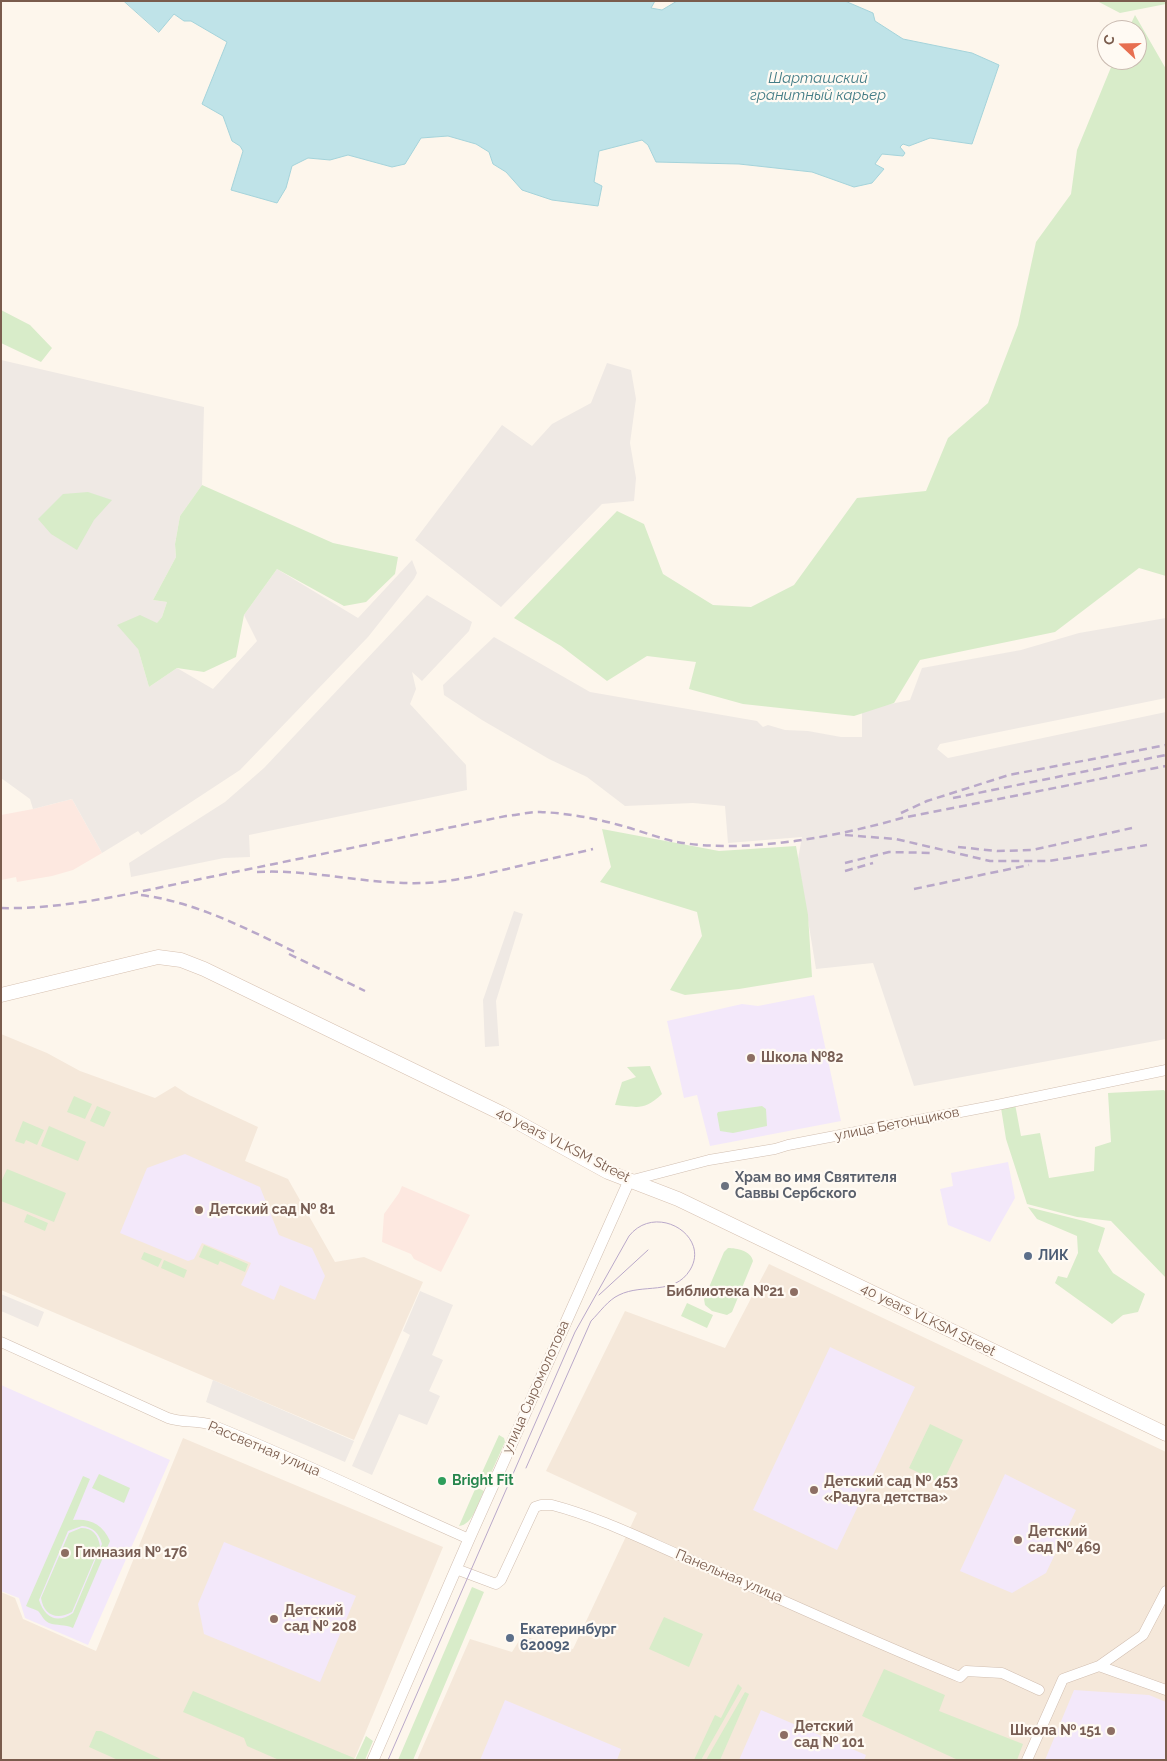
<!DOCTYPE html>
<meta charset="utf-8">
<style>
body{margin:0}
#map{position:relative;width:1167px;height:1761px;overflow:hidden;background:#fdf6ec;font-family:Raleway,sans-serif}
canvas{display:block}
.frame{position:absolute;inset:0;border:2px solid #7a5c4d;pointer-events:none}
.north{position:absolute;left:1097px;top:20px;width:50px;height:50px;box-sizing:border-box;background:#fffaf3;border:1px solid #cabbb1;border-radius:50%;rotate:291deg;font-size:14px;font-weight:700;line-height:20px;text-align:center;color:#7a5c4d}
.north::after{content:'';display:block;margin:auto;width:18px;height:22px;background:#e76f51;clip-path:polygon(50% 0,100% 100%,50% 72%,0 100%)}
</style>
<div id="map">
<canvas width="1167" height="1761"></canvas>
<div class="frame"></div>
<div class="north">С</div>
</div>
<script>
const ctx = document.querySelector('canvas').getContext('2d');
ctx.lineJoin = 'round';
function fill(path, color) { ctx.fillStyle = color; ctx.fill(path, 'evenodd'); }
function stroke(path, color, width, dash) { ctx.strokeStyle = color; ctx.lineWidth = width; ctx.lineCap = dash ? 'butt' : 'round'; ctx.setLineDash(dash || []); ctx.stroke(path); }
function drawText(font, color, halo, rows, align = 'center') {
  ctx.font = font + ' Raleway,sans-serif'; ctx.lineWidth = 4.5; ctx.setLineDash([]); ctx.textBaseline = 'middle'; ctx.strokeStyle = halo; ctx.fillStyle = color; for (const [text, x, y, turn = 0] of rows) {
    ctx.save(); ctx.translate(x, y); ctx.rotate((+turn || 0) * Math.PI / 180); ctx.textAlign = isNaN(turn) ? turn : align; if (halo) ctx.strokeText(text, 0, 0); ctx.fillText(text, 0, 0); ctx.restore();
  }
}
const residential = new Path2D(`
 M1 1034 47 1053 80 1071 155 1098 175 1086 189 1095 258 1127 245 1161 288 1179 335 1262 364 1257 423 1282 354 1440 1 1290Z
 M769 1264 1166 1452V1760H417L470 1639 512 1652 522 1636 573 1649 637 1513 546 1471 625 1311 725 1348Z
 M183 1438 443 1547 354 1760H1V1592L15 1598 23 1619 96 1651Z`);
const commercial = new Path2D(`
 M72 799 102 853 73 870 52 876 17 882 16 877 1 880V815L33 809Z
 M402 1186 470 1215 441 1272 414 1259 411 1254 382 1242 384 1214 399 1193Z`);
const industrial = new Path2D(`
 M1 360 204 407 202 485 180 516 175 544 176 557 153 600 167 602 162 617 138 649 149 687 177 668 213 689 257 641 244 615 277 569 358 618 412 560 417 573 414 579 368 637 240 770 141 835 138 831 102 853 72 799 33 809 30 799 1 778Z
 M607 363 631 370 636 399 630 443 636 478 634 501 602 504 501 607 415 540 502 425 532 446 552 424 591 403Z
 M427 595 472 622 469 631 422 681 412 672 416 689 410 704 466 765 467 790 249 835 250 857 224 858 131 877 129 863 225 802 264 768Z
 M1166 618V698L940 744 937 749 948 758 1166 712V1039L914 1086 873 963 816 969 798 859 802 837 728 843 725 806 693 803 625 806 587 777 549 759 482 720 444 695 443 685 494 637 590 692 757 721 763 727 768 725 785 730 808 731 841 737H862V710L910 700 922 668 1021 650 1079 633Z
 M514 911 523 914 496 1001 499 1046 485 1047 483 1000Z
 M420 1291 453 1305 432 1355 443 1360 429 1391 440 1396 427 1425 399 1414 372 1475 352 1466 410 1335 403 1331Z
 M1 1294 44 1312 38 1327 1 1311Z
 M213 1380 354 1441 345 1462 206 1402Z`);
const education = new Path2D(`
 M814 995 841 1121 710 1146 697 1095 684 1098 667 1021 742 1004 758 1006Z
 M185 1154 260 1187 279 1235 312 1248 325 1276 315 1300 280 1285 274 1300 241 1285 251 1263 202 1243 194 1259 188 1261 120 1233 147 1168Z
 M1008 1162 1015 1198 990 1242 948 1225 940 1189 953 1186 951 1173Z
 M830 1347 915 1387 837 1550 753 1510Z
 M1 1385 170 1460 88 1645 25 1618 19 1598 1 1591Z
 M1005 1474 1076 1510 1046 1573 1012 1593 960 1571Z
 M224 1542 356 1596 320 1682 204 1634 198 1604Z
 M1074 1690 1149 1695 1166 1702V1760H1045Z
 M505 1700 621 1749 617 1760H480Z
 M761 1710 866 1755 864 1760H739Z`);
const green = new Path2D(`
 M1097 1H1166V4L1120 13Z
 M1135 15 1166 69V576L1139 568 1055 632 920 660 894 703 854 716 743 704 689 689 696 662 647 656 607 681 561 646 514 618 617 511 644 524 663 574 713 605 751 607 794 585 857 498 926 491 948 438 988 403 1018 325 1036 242 1071 194 1077 150 1114 60H1137V30H1128Z
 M1 310 30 325 52 348 41 362 1 343Z
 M202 485 333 543 398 557 395 574 366 602 344 606 277 569 244 615 236 657 204 672 177 668 149 687 138 649 117 625 140 615 157 623 162 617 167 602 153 600 176 557 175 544 180 516Z
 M88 492 112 500 94 520 77 550 51 534 38 519 63 494Z
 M602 829 719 851 796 846 808 915 812 977 739 989 685 995 670 990 702 936 697 912 600 882 611 867Z
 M650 1066 662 1094C644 1111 638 1107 615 1105L622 1082 636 1077 627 1067Z
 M1164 1090 1166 1093V1278L1111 1221 1077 1217 1027 1204 1006 1139 1001 1108 1015 1104 1021 1136 1040 1133 1049 1178 1094 1171 1095 1147 1111 1142 1108 1093Z
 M74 1096 92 1104 85 1119 67 1112Z
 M97 1106 111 1112 104 1127 90 1121Z
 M762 1106 766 1109 767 1126 733 1133 720 1131 717 1114 718 1112Z
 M23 1121 44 1130 37 1145 26 1140 24 1144 15 1141Z
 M49 1126 86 1142 78 1161 41 1146Z
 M7 1169 66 1193 54 1222 1 1201V1182Z
 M1028 1207 1084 1221 1105 1228 1098 1251 1113 1273 1145 1294 1138 1312 1123 1315 1112 1324 1055 1283 1058 1276 1067 1278 1078 1253 1077 1236 1037 1219Z
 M27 1214 48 1223 45 1231 24 1222Z
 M204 1245 248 1264 245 1272 220 1261 218 1265 199 1257Z
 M728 1248C737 1248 751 1251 753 1261L732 1312 727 1315 712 1311 705 1305 704 1299 724 1252Z
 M144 1252 162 1259 158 1267 141 1259Z
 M164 1260 187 1270 184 1278 161 1268Z
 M687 1303 713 1315 707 1328 681 1316Z
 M930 1424 963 1440 942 1484 909 1468Z
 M499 1435 504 1438 505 1442 487 1482 479 1479Z
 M99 1474 130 1488 124 1503 92 1488Z
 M83 1476 90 1479 73 1520C89 1518 103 1524 110 1541L73 1628C65 1624 57 1626 49 1623 43 1620 42 1615 38 1611 35 1609 29 1608 26 1606ZM82 1526C93 1527 99 1533 102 1544L73 1613C57 1624 45 1618 39 1600L68 1531Z
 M476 1487 484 1491C478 1502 473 1525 459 1526Z
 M81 1528C93 1528 98 1535 100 1546L72 1612C57 1620 44 1616 41 1598L69 1533Z
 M472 1587 484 1592 413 1760H398Z
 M664 1617 703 1634 689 1667 649 1649Z
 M884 1669 945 1695 939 1711 1023 1744 1017 1760H958L862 1716Z
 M738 1684 742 1688 701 1760H694L715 1715 721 1718Z
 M193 1691 354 1758 353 1760H279L247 1746 244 1738 183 1712Z
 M745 1692 749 1694 720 1760H706Z
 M96 1731H101L163 1760H118L89 1747Z
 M366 1736 373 1741 365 1760H355Z`);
const water = new Path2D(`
 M124 1H655L651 8 662 10 677 1H845L873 13 875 21 903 39 972 53 999 65 972 144 930 138 909 146 903 144 900 147 905 153 903 156 882 154 875 164 884 169 872 183 854 187 812 172 739 164 656 162 648 145 642 140 599 151 594 182 602 186 598 206 552 200 522 190 506 172 493 164 489 152 476 144 448 136 421 138 405 164 392 167 348 155 330 160 308 158 292 166 286 188 277 203 231 190 243 151 240 146 232 141 223 116 202 104 227 42 191 21H184L174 14 159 32Z`);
const minor = new Path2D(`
 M629 1181 709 1160 775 1149 788 1145 997 1105 1166 1070
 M1 1342 168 1418C182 1423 198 1420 212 1425 299 1460 383 1501 469 1539
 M456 1569 496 1584 501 1580 535 1507 541 1505H552C598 1517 642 1539 686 1558 777 1597 868 1640 960 1677L966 1671 1002 1673 1039 1690
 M1099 1666 1166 1690
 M1027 1760 1063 1679 1099 1666 1143 1635 1166 1591`);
const tertiary = new Path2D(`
 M373 1760 469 1539 629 1181`);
const secondary = new Path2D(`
 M1 995 158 957 181 960 204 969 501 1113 608 1172 678 1199 1166 1434`);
const tram = new Path2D(`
 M599 1295 648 1250
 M388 1760 575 1332 629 1236C656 1202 711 1236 690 1270 674 1296 643 1283 619 1295 608 1300 600 1312 591 1321L526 1468`);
const rail = new Path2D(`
 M953 798 1166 755
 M901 813 927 801 1009 775 1166 745
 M845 835 896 839 990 861H1049L1147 845
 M958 847 997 851 1032 850 1132 828
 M845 863 889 852 934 853
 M845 871 873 863
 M257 872C313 869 368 885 424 883 452 882 480 875 507 869 535 862 564 856 593 849
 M914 889 1029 865
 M141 895C196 902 247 929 297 953
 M1 908C67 910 146 890 210 877 309 857 408 836 506 816 517 815 529 812 540 812 566 813 594 818 619 825 638 830 658 838 677 842 746 854 835 837 902 818L1166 766
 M289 954 365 991`);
const markers = [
 [751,1058,5,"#8d6e63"],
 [725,1186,5,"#6b7280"],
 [199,1210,5,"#8d6e63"],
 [1028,1256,5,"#5c6f8a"],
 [794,1292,5,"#8d6e63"],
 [442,1481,5,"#2e9e5b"],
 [814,1490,5,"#8d6e63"],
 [1018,1540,5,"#8d6e63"],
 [65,1553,5,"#8d6e63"],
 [274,1619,5,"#8d6e63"],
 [510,1638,5,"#5c6f8a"],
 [1111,1731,5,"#8d6e63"],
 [784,1735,5,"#8d6e63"]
];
const educationNames = [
 ["Школа №82",761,1058],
 ["Детский сад № 81",209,1210],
 ["Библиотека №21",784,1292,"right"],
 ["Детский сад № 453",824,1482],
 ["«Радуга детства»",824,1498],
 ["Детский",1028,1532],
 ["сад № 469",1028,1548],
 ["Гимназия № 176",75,1553],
 ["Детский",284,1611],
 ["сад № 208",284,1627],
 ["Детский",794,1727],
 ["сад № 101",794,1743],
 ["Школа № 151",1101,1731,"right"]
];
const streetNames = [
 ["улица Бетонщиков",897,1124,-11],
 ["40 years VLKSM Street",563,1145,27],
 ["40 years VLKSM Street",928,1320,26],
 ["улица Сыромолотова",536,1387,-66],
 ["Рассветная улица",264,1449,23],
 ["Панельная улица",729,1576,23]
];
const worshipNames = [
 ["Храм во имя Святителя",735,1178],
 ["Саввы Сербского",735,1194]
];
const serviceNames = [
 ["ЛИК",1038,1256],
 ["Екатеринбург",520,1630],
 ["620092",520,1646]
];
const leisureNames = [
 ["Bright Fit",452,1481]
];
const waterNames = [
 ["Шарташский",818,78],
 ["гранитный карьер",818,95]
];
fill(residential, '#f5e8da');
fill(commercial, '#fde8e0');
fill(industrial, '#efe9e4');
fill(education, '#f3e8fa');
fill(green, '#d8ecc9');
fill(water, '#bfe3e8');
stroke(water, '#a5d3da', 1);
stroke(minor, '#d1beb0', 11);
stroke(tertiary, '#d1beb0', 12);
stroke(secondary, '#d6c0b0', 15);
stroke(minor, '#fff', 10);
stroke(tertiary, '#fff', 11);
stroke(secondary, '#fff', 14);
stroke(tram, '#b9a8c9', 1);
stroke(rail, '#b9a8c9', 2.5, [8, 5]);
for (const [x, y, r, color] of markers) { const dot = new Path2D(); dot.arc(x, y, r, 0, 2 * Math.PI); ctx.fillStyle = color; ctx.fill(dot); stroke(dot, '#fffaf3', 2); }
drawText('bold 14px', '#785e54', '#fffaf3', educationNames, 'left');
drawText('14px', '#7a5c4d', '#fffaf3', streetNames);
drawText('bold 14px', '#5b616d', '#fffaf3', worshipNames, 'left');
drawText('bold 14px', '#4e5e75', '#fffaf3', serviceNames, 'left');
drawText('bold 14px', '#27864d', '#fffaf3', leisureNames, 'left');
drawText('italic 15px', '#437c86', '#fffaf3', waterNames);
</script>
